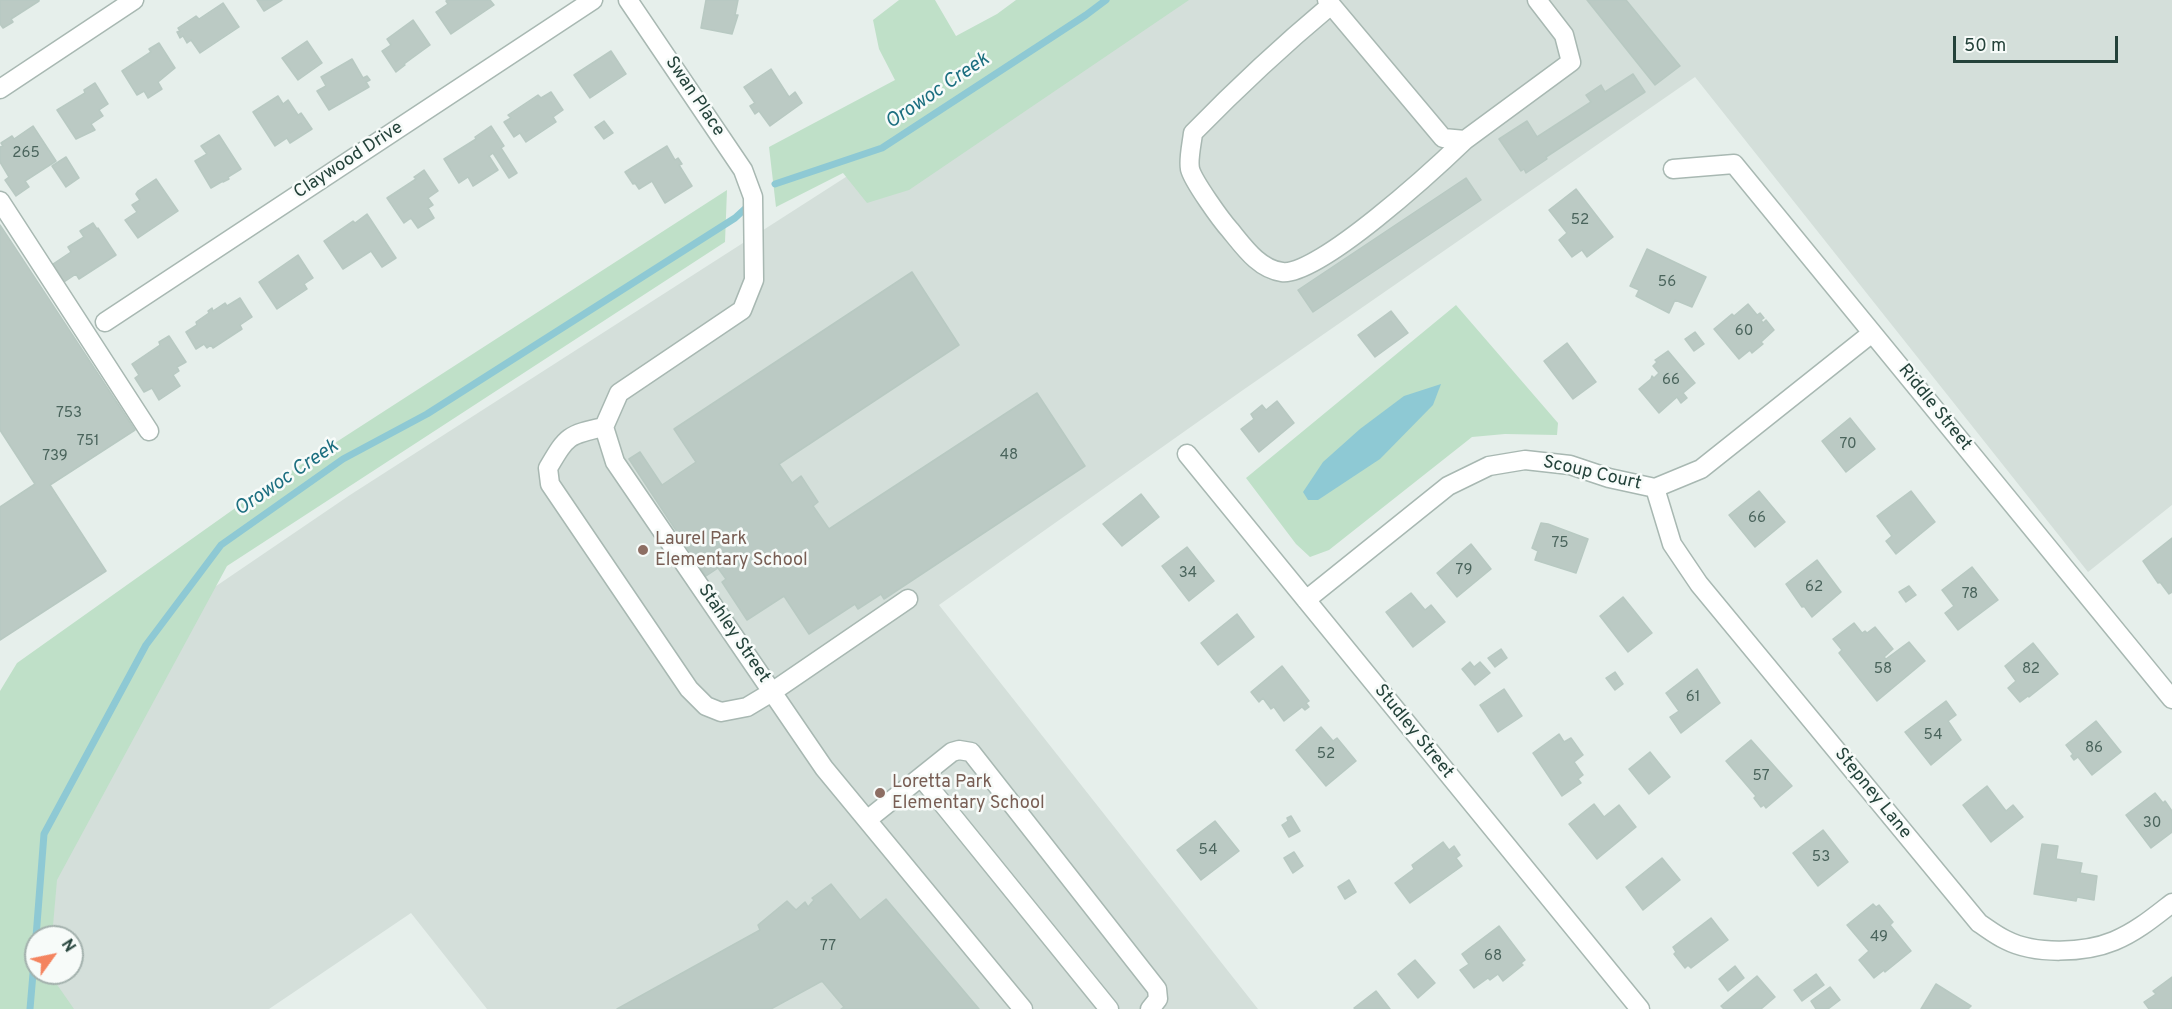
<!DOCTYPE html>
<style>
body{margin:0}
#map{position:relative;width:2172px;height:1009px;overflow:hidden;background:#e6efeb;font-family:Overpass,sans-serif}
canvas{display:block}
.north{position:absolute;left:24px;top:925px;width:60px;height:60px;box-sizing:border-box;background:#f7fbf9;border:2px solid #a3b1ad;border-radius:50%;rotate:57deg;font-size:16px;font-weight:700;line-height:24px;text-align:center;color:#24423a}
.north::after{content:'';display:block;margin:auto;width:21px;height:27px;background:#f4845f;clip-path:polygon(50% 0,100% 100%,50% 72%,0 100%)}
.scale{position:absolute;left:1953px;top:36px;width:165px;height:27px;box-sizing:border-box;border:3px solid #24423a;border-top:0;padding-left:8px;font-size:18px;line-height:21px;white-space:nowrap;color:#24423a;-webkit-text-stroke:4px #f7fbf9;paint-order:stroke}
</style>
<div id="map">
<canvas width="2172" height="1009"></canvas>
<div class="north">N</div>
<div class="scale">50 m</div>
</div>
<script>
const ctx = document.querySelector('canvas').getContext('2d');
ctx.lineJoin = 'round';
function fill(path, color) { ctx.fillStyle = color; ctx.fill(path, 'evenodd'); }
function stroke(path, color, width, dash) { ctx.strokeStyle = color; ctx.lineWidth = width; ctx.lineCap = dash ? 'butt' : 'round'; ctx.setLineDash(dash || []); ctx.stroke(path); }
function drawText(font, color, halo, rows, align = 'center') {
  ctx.font = font + ' Overpass,sans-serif'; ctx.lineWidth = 5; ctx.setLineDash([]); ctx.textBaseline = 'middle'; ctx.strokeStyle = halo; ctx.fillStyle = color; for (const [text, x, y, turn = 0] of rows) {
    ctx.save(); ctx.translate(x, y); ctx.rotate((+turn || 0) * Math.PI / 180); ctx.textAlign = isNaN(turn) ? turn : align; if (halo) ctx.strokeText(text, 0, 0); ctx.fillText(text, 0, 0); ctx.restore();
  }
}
const built = new Path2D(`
 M1130 0H2172V505L2088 572 1695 77 1243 390 939 605 1258 1009H487L411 913 269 1009H21L0 733 350 495 1019 66ZM36 937H72V973H36Z`);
const green = new Path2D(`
 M899 0H935L956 36 997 14 1016 0H1189L909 190 867 203 843 173 776 207 769 147 895 80 879 49 873 20Z
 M727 190 725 242 227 566 57 880 52 937H36V973H49L74 1009H0V691L17 663 248 499Z
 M1456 305 1558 423 1557 435 1505 434 1472 437 1329 550 1310 557 1296 544 1246 478Z`);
const water = new Path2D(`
 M1441 384 1433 405 1380 459 1318 500H1308L1303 492 1323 462 1360 429 1404 396Z`);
const stream = new Path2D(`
 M775 184 882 148 1086 15 1106 0
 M36 937 44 834 146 645 221 545 343 459 427 414 735 218 747 207
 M30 1009 36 938`);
const building = new Path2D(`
 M0 0H39V1L11 19 13 22 3 28 0 24Z
 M257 0H282L264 11Z
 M447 0H490L494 5 451 34 436 12 448 4 446 1Z
 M706 0H738L735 15H738L732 34 701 28Z
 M1587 0H1626L1680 66 1655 85Z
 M223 3 239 27 200 53 191 40 187 43 183 36 180 38 177 32 180 31 178 28 196 16 199 19Z
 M413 20 430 45 404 64 405 65 396 72 382 51 391 45 387 39Z
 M307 41 322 63 298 80 282 58Z
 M159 43 175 68 158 82 162 89 148 98 144 91 137 95 122 71 151 52 149 49Z
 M611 51 626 74 590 98 574 75Z
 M352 59 363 78 367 76 370 80 366 82 369 87 329 110 317 91 326 86 321 77Z
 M771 69 789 97 795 92 802 103 770 126 759 111 755 114 750 106 755 103 744 87Z
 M1633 74 1645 92 1546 157 1547 159 1526 173 1524 169 1521 171 1499 139 1527 121 1537 137 1591 102 1586 95 1601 85 1605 92Z
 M95 83 108 104 99 110 103 116 91 124 95 130 76 139 57 110 85 93 84 90Z
 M551 92 563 110 553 117 556 122 526 142 520 133 514 137 504 122 511 118 508 115 538 95 541 98Z
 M278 96 283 104 288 100 298 115 301 113 312 129 290 143 287 138 275 146 253 112Z
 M604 121 613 133 604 139 595 127Z
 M33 126 56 161 25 181 29 187 16 196 5 180 9 177 0 162V147L3 146 1 143 12 136 14 139Z
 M491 126 504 146 501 148 517 173 509 178 493 153 489 156 498 170 473 186 468 177 459 183 444 159 476 139 475 137Z
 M219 135 241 169 228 177 229 179 223 182V181L211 188 195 161 207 154 201 146Z
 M667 146 675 160 678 158 682 164 679 165 692 186 665 203 652 181 639 189 635 183 633 184 625 172Z
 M66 157 79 178 66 187 52 166Z
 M424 170 438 191 428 198 433 205 428 208 434 218 418 228 411 218 404 223 387 198 416 179 414 177Z
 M1466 178 1481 200 1313 312 1298 290Z
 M156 179 178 211 138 238 125 220 137 212 132 205 140 200 136 194 138 191Z
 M1576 189 1613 237 1587 257 1582 250 1572 257 1559 240 1567 233 1549 210Z
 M367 214 396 258 382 267 371 251 343 269 324 241 353 221 355 223Z
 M93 223 97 229 98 228 116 255 79 279 76 274 64 282 53 264 71 252 68 247 84 237 80 231Z
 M0 225 135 430 50 485 106 571 0 640V507L35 484 0 430Z
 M1647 249 1706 277 1692 307 1675 300 1669 313 1636 296 1639 290 1630 286Z
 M298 255 313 278 304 284 307 289 277 309 259 282Z
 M912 272 959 345 779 464 792 483 801 476 818 502 813 506 829 529 1037 393 1085 466 884 599 881 594 858 609 855 604 809 634 784 596 747 620 722 582 726 579 718 568 706 576 629 459 640 452 662 485 696 462 674 429Z
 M240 298 252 317 240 325 242 329 213 348 211 345 207 348 204 344 196 349 186 332 197 325 196 322 209 313 208 311 212 308 213 311 225 303 227 306Z
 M1748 304 1757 315 1760 313 1764 318 1761 320 1763 323 1766 320 1774 330 1761 342 1763 344 1752 353 1750 350 1739 359 1714 329 1732 314 1734 316Z
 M1391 311 1408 333 1375 357 1358 335Z
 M1695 332 1704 344 1694 351 1685 339Z
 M169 336 186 362 177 367 179 371 173 375 180 386 159 400 152 388 144 392 135 378 139 375 132 364 160 345 159 342Z
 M1567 343 1596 382 1573 399 1544 361Z
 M1668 351 1695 383 1683 393 1687 398 1681 403 1677 397 1659 413 1639 389 1651 379 1652 376 1654 378 1659 373 1653 366 1657 362 1655 360Z
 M1277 401 1294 423 1259 452 1241 429 1254 419 1251 414 1262 405 1266 410Z
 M1850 418 1875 449 1846 472 1822 441Z
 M1759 491 1785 522 1755 547 1729 515Z
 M1911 491 1935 522 1896 554 1886 541 1892 536 1877 516Z
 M1141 494 1159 517 1122 546 1103 524Z
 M1541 523 1548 524 1588 539 1576 573 1535 560 1538 551 1532 548Z
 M2172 538V592L2169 594 2160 582 2158 583 2143 561Z
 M1471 544 1491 569 1457 597 1437 573Z
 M1187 547 1214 581 1189 601 1162 566Z
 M1817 560 1841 592 1812 617 1804 606 1802 607 1786 584Z
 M1972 567 1998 600 1958 630 1945 613 1954 606 1942 590Z
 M1909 586 1916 595 1906 602 1899 592Z
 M1411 593 1425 610 1431 605 1445 622 1413 647 1386 612Z
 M1623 597 1652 633 1628 652 1600 616Z
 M1237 614 1254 637 1218 665 1201 643Z
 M1854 623 1862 633 1865 631 1867 633 1875 627 1893 649 1884 657 1886 659 1909 642 1925 661 1877 701 1839 653 1842 650 1833 639Z
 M2033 643 2058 674 2029 697 2028 696 2020 702 2008 688 2016 681 2005 666Z
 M1501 649 1507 658 1495 667 1488 658Z
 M1470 662 1474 667 1480 662 1490 673 1475 685 1462 669Z
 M1282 666 1309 701 1306 703 1309 707 1305 710 1302 707 1284 721 1274 707 1271 709 1263 698 1259 702 1251 692Z
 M1697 669 1720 703 1681 733 1670 717 1679 711 1666 693Z
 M1615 672 1623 684 1615 690 1606 678Z
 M1504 689 1522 716 1498 732 1480 705Z
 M1946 701 1956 715 1948 721 1961 740 1931 765 1905 732Z
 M2096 721 2121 752 2092 775 2078 757 2074 760 2071 756 2073 754 2066 745Z
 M1321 727 1333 741 1337 738 1356 761 1326 786 1296 750Z
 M1559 734 1564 742 1571 738 1583 755 1574 762 1583 775 1578 779 1581 783 1562 796 1533 753Z
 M1751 740 1792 786 1766 808 1764 805 1761 807 1754 798 1756 796 1726 761Z
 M1650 752 1670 777 1649 794 1629 769Z
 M1987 786 2006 811 2013 805 2023 817 1991 842 1963 805Z
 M2155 793 2163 803 2165 801 2172 811V832L2151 848 2126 815Z
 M1594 804 1604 817 1619 805 1636 827 1597 859 1569 824Z
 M1291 816 1300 831 1289 837 1282 825 1288 821 1287 818Z
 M1215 821 1239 851 1201 880 1177 850Z
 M1823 830 1848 862 1818 886 1793 853Z
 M1443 842 1449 850 1454 846 1460 855 1456 858 1462 866 1410 903 1395 883 1414 869 1412 865Z
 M2042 844 2058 846 2056 859 2082 863 2080 873 2097 876 2094 900 2077 897 2076 901 2034 894Z
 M1294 852 1303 866 1293 873 1284 858Z
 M1662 858 1680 880 1643 910 1626 887Z
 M1349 880 1356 892 1345 899 1338 887Z
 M831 884 860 920 886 899 979 1009H841L844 1007 822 981 771 1009H617L760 930 758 925 787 901 796 910 805 902 808 907 814 900 812 898Z
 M1873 904 1876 907 1879 905 1893 922 1890 925 1911 951 1885 972 1884 970 1874 978 1859 960 1869 951 1847 925Z
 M1711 918 1728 940 1691 968 1688 965 1685 968 1674 954 1676 952 1673 947Z
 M1499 926 1525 960 1521 963 1523 965 1503 981 1498 974 1490 980 1488 978 1474 988 1460 970 1469 964 1462 954Z
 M1415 960 1435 983 1418 998 1398 974Z
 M1735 966 1744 978 1728 991 1719 979Z
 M1816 974 1824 985 1802 1001 1794 990Z
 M1757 976 1775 997 1761 1009H1724L1721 1006Z
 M2172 977V1009H2149L2144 1002 2156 994 2153 991Z
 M1936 984 1971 1006 1968 1009H1921Z
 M1830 987 1840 1000 1828 1009H1816L1811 1001Z
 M1376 991 1390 1009H1355L1354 1008Z`);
const minor = new Path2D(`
 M628 0 743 170 753 197 754 280 742 310 619 393 604 427 615 462 824 768 1023 1009
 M1327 0 1443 138 1465 140 1571 62 1564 35 1537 0
 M1331 5C1283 45 1237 88 1193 133 1192 143 1188 159 1190 169 1193 181 1221 220 1230 230 1244 247 1259 269 1282 272 1318 277 1437 167 1465 140
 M0 89 134 0
 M1673 169 1734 164 2172 699
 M0 201 149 431
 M105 322 593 0
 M604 427C567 435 567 436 548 468L550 484 689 689 706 706 721 712 747 707 772 692 908 599
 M1187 454 1640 1009
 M1655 488 1672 544 1699 584 1979 923C1988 929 1997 936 2006 940 2035 955 2085 953 2114 941 2136 932 2154 917 2172 903
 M1306 600 1448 486 1489 466 1525 460 1570 465 1609 478 1655 488 1701 469 1872 333
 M921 777 1109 1009
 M867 820 952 752 959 750 971 752 1157 989 1158 999 1150 1009`);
const markers = [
 [643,550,6,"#8d6e63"],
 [880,793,6,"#8d6e63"]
];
const numberNames = [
 ["265",26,154],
 ["52",1580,221],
 ["56",1667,283],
 ["60",1744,332],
 ["66",1671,381],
 ["753",69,414],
 ["751",88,442],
 ["70",1848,445],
 ["48",1009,456],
 ["739",55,457],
 ["66",1757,519],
 ["75",1560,544],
 ["79",1464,571],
 ["34",1188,574],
 ["62",1814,588],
 ["78",1970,595],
 ["58",1883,670],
 ["82",2031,670],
 ["61",1693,698],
 ["54",1933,736],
 ["86",2094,749],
 ["52",1326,755],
 ["57",1761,777],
 ["30",2152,824],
 ["54",1208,851],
 ["53",1821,858],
 ["49",1879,938],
 ["77",828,947],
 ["68",1493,957]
];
const streetNames = [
 ["Swan Place",694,97,56],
 ["Claywood Drive",349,161,-33],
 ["Riddle Street",1934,408,51],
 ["Scoup Court",1592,474,13],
 ["Stahley Street",733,634,56],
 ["Studley Street",1413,732,51],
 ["Stepney Lane",1872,794,51]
];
const educationNames = [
 ["Laurel Park",655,540],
 ["Elementary School",655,561],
 ["Loretta Park",892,783],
 ["Elementary School",892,804]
];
const waterNames = [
 ["Orowoc Creek",938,92,-34],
 ["Orowoc Creek",287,479,-34]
];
fill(built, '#d4dfda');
fill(green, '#bfe0c8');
fill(water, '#8ec9d4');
stroke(stream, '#8ec9d4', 7);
fill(building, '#bbcac4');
stroke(building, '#b8c9c2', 1.5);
stroke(minor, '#a8b8b2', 21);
stroke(minor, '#fff', 18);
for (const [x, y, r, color] of markers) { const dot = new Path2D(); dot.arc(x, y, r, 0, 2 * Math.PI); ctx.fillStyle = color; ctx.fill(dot); stroke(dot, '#f7fbf9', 2); }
drawText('15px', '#4a645c', null, numberNames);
drawText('18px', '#24423a', '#f7fbf9', streetNames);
drawText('18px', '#785e54', '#f7fbf9', educationNames, 'left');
drawText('italic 20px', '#1c6f80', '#f7fbf9', waterNames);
</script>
